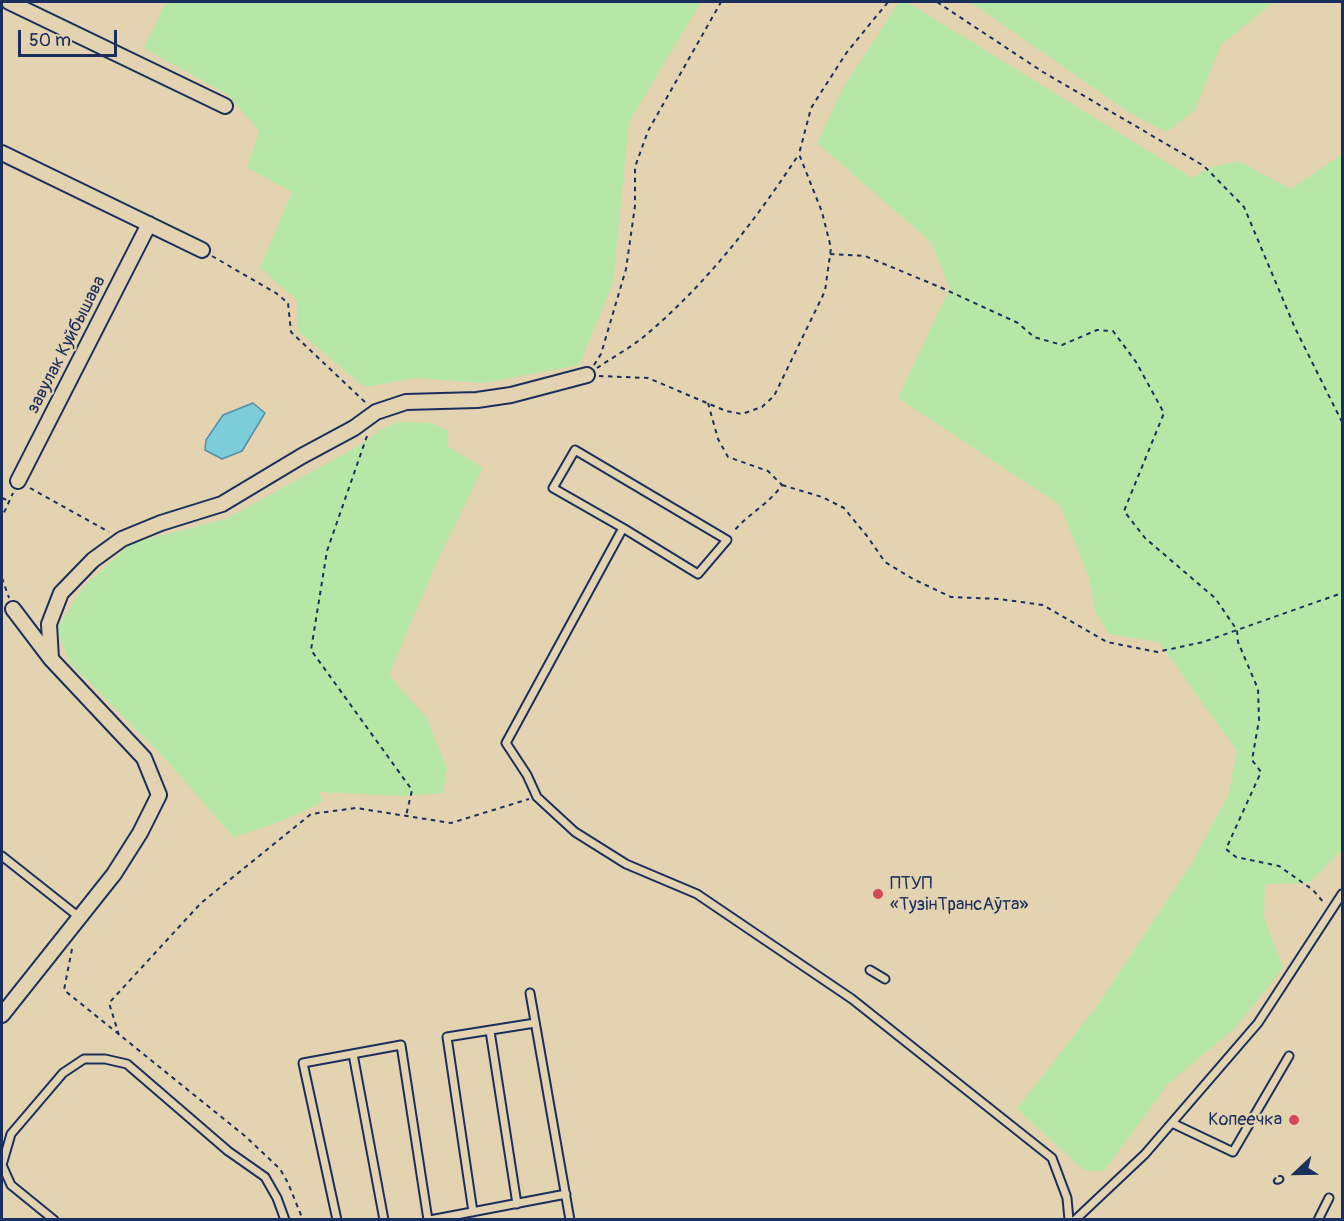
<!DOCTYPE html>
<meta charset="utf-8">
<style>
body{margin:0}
#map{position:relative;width:1344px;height:1221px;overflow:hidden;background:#e4d3b0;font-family:Pangolin,sans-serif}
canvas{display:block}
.frame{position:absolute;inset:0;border:3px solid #1b2f5e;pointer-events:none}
.north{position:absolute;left:1266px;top:1143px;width:60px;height:60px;-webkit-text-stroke:4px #e4d3b0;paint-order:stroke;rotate:248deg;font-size:16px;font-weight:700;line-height:24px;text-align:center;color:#1b2f5e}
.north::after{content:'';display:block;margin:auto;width:21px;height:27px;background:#1b2f5e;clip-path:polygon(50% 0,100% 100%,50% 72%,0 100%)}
.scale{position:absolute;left:18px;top:30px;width:99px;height:27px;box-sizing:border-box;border:3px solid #1b2f5e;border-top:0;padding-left:8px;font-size:18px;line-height:21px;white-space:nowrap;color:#1b2f5e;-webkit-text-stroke:4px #e4d3b0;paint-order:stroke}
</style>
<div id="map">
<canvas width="1344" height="1221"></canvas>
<div class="frame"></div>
<div class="north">С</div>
<div class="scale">50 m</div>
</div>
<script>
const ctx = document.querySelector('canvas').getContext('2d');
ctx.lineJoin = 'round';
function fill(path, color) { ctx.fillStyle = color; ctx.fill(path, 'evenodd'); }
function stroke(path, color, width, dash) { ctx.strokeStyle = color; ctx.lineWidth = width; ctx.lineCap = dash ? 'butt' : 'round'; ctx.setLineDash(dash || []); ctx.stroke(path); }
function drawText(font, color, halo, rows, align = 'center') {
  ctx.font = font + ' Pangolin,sans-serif'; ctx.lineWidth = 4.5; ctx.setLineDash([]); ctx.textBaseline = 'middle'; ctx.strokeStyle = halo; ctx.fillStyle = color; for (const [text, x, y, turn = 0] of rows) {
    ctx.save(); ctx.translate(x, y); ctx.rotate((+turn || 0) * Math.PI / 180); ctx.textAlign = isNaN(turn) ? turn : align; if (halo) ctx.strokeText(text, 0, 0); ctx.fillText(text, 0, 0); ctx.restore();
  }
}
const green = new Path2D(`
 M166 2H701L629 122 613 283 579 365 484 383 416 378 364 387 297 330V300L260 268 292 192 247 168 259 131 228 95 144 48Z
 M899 2H907L1192 178 1209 168 1238 161 1291 189 1342 154V850L1309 883 1265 884 1264 917 1283 968 1235 1028 1168 1084 1104 1171H1085L1017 1109 1100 1002 1190 866 1228 796 1237 751 1159 642 1109 634 1095 611 1089 578 1060 505 898 398 950 288 931 242 817 143 843 88Z
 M970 2H1274L1221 45 1195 110 1166 132 1130 113Z
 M398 422 431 423 448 431 447 446 483 468 435 566 389 675 426 717 447 769 443 793 401 796 319 792 323 801C294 817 265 828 233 837L170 764 70 663 57 629 84 586 132 543 226 519 362 444 380 430Z`);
const water = new Path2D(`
 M253 403 265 413 242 451 222 459 205 450 206 440 223 415Z`);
const path = new Path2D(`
 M937 2 1043 72 1204 166 1244 207 1295 328 1342 422
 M830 254 865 256 942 288 1018 323 1034 337 1062 345 1097 330 1113 331 1136 362 1164 413 1124 511 1145 538 1215 598 1237 630 1238 642 1258 689 1259 720 1252 760 1261 772 1226 849 1236 857 1279 866 1313 890 1324 903
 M212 256 276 293 288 303 291 332 366 403
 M594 365 601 354 626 269 635 206V167L648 131 721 2
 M597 368C613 357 632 347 647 334 707 283 756 220 799 154
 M599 376 648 378 726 411 742 414 762 407 774 396 825 291 831 248 822 212 799 154 811 108 847 52 888 2
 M708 403 718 439 728 457 768 471 782 485C769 504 748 514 734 531
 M367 436 327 551 311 650 412 790 406 816
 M782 485 822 497 844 508 867 536 885 562 913 579 951 597 999 599 1043 605 1107 642 1157 652 1203 642 1342 593
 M30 488 109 532
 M2 498 9 501
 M2 530V517L13 493
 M2 578 9 598
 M72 949 64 990 245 1136 280 1169 288 1183 303 1220
 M119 1035 109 1003 201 903 311 814 356 808 451 823 529 799`);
const lane = new Path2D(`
 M623 528 698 574 727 540 575 450 553 488 623 528 506 743 527 775 537 797 575 832 626 864 697 894 852 999 1052 1158 1067 1198 1069 1220
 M2 856 79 917
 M870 970 885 979
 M530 993 570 1220
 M490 1031 517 1204
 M353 1054 384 1220
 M1172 1123 1233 1152 1289 1056
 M473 1212 447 1037 535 1023
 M54 1220 11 1185 2 1165 11 1134 63 1073 84 1059H105L127 1064 228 1151 265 1177 277 1198 285 1220
 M337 1220 303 1063 401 1045 428 1220
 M430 1220 566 1194
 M1075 1220 1145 1154 1258 1023 1342 894
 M1318 1220 1329 1198`);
const street = new Path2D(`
 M9 2 225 106
 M2 153 202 250
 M18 481 149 224
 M51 659 49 624 61 593 93 560 122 539 161 523 222 504 302 456 354 428 376 412 406 402 477 400 511 395 587 375
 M2 1015 114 874 140 833 159 795 144 758 51 659 13 609`);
const markers = [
 [878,894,6,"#d1495b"],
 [1294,1120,6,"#d1495b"]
];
const streetNames = [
 ["завулак Куйбышава",67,345,-63]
];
const poiNames = [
 ["ПТУП",890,884],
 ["«ТузінТрансАўта»",890,905],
 ["Копеечка",1282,1120,"right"]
];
fill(green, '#b7e7a6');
fill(water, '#7dccda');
stroke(water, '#568da8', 1.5);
stroke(lane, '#1b2f5e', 11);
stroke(street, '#1b2f5e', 18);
stroke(path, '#1b2f5e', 2, [4.5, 4.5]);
stroke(lane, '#e4d3b0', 7);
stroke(street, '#e4d3b0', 14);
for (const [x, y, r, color] of markers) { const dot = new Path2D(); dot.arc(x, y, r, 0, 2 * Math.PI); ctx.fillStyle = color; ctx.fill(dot); stroke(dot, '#e4d3b0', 2); }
drawText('18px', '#1b2f5e', '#e4d3b0', streetNames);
drawText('18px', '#1b2f5e', '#e4d3b0', poiNames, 'left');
</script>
